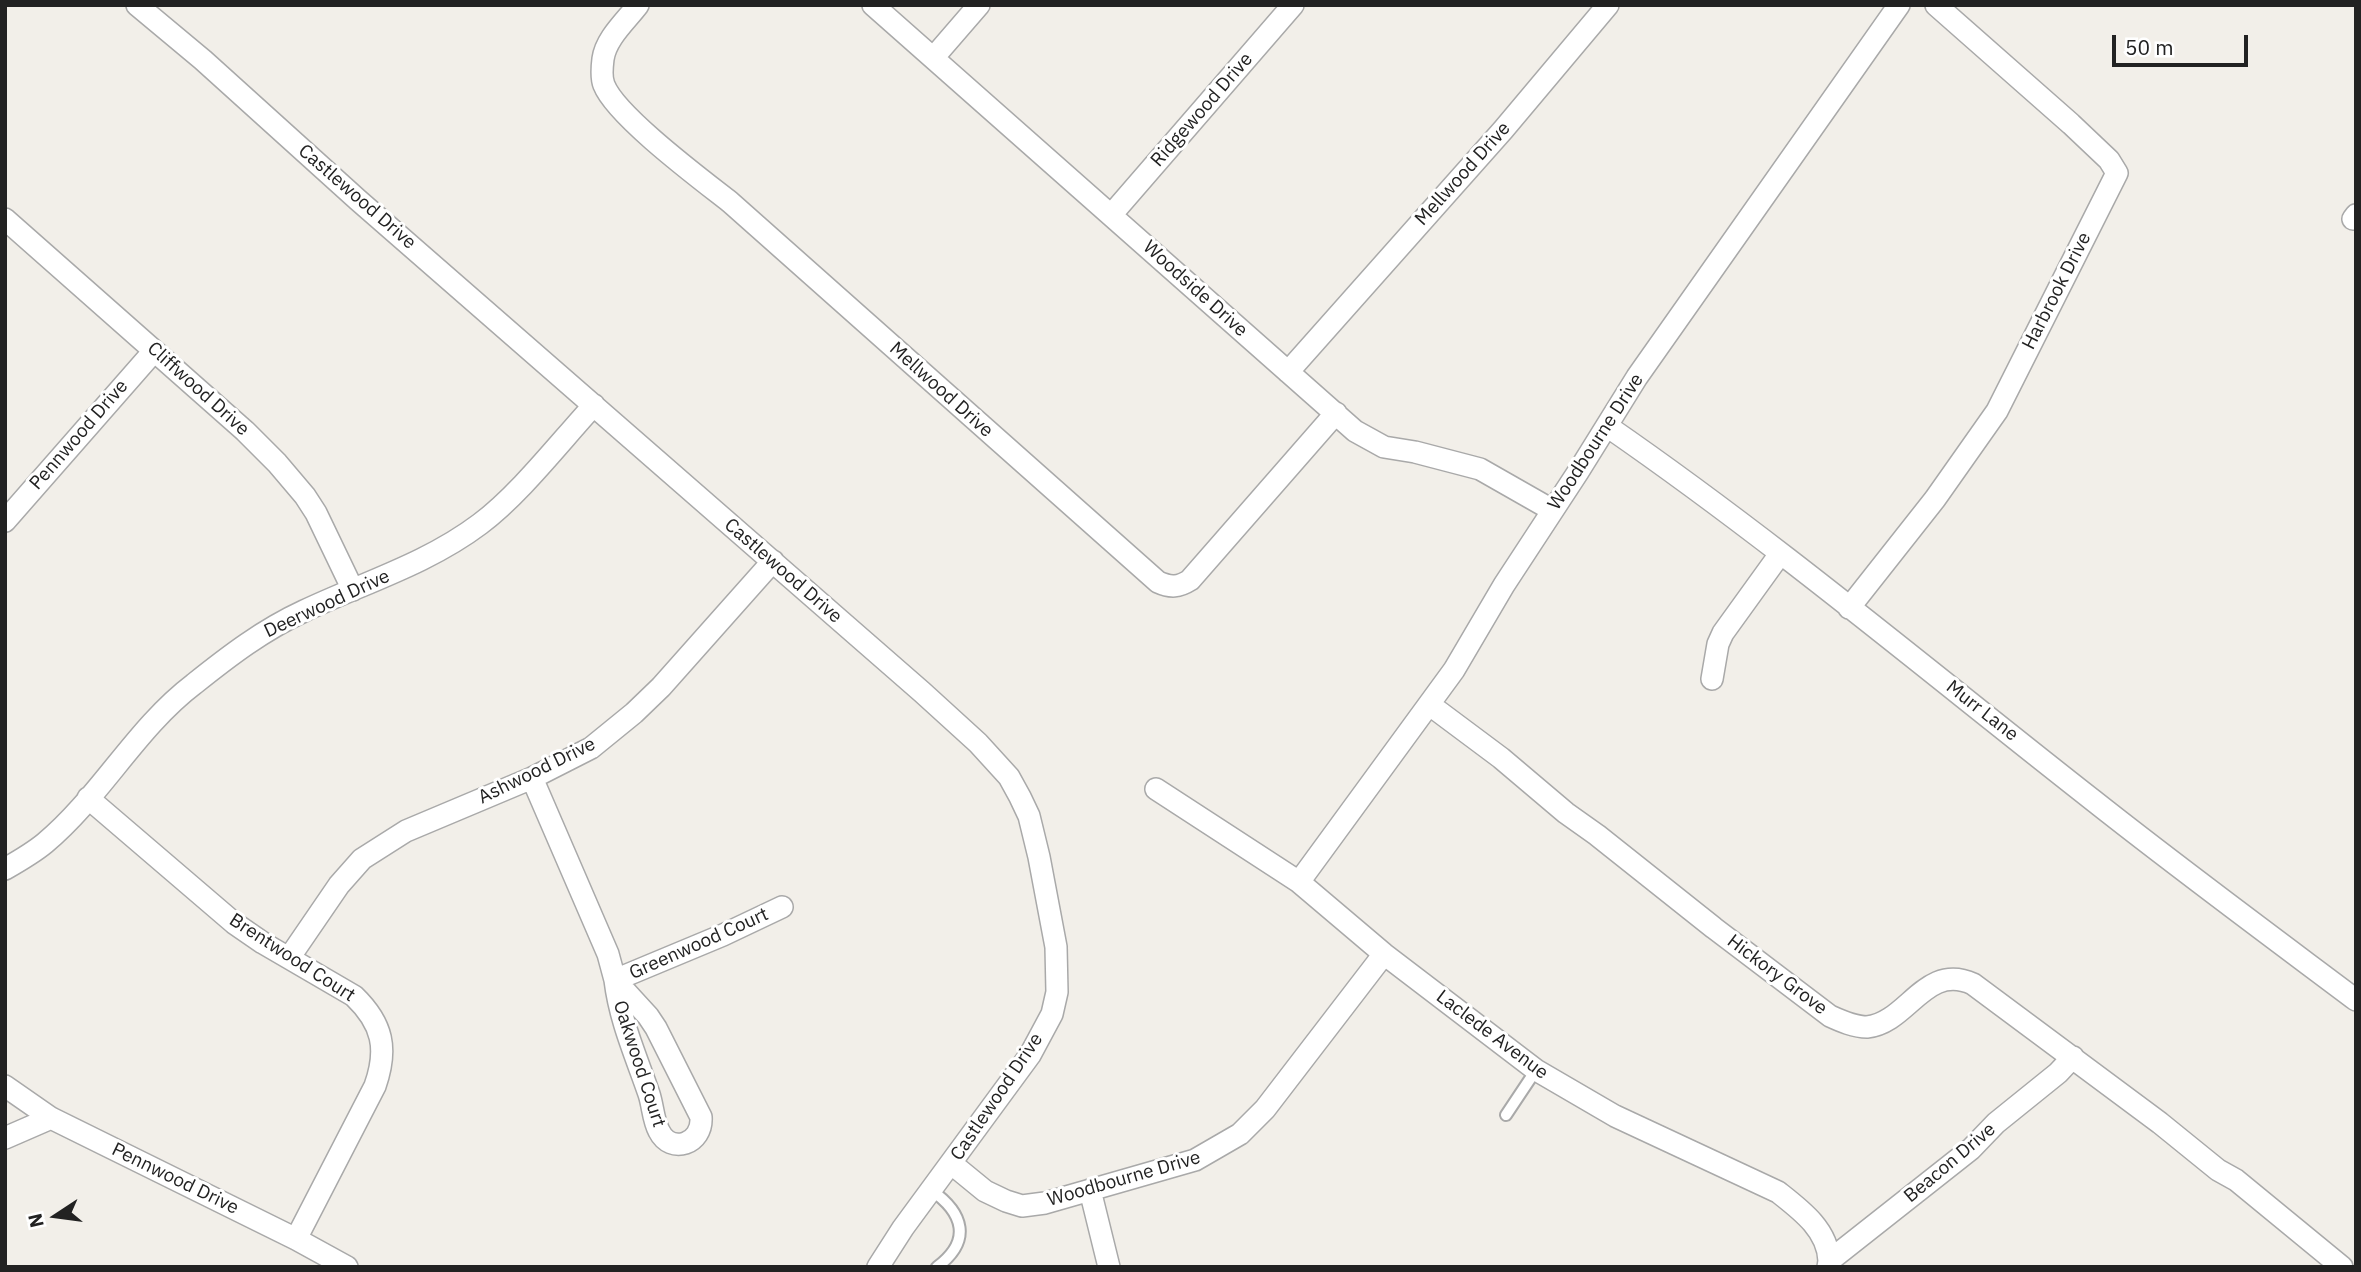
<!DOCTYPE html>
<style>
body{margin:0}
#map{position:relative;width:2361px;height:1272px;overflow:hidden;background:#f2efe9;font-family:"IBM Plex Sans",sans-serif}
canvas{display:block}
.frame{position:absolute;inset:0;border:7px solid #222;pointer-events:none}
.north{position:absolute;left:21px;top:1181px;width:70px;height:70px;-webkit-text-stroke:5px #fff;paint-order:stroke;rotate:257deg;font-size:19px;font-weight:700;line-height:28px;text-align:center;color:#222}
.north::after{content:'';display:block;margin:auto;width:24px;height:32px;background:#222;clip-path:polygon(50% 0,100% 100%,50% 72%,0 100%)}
.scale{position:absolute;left:2112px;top:35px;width:136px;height:32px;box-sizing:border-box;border:4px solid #222;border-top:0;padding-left:9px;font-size:21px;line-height:24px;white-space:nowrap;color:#222;-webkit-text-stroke:5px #fff;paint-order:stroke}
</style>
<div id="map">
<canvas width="2361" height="1272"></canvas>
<div class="frame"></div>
<div class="north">N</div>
<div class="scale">50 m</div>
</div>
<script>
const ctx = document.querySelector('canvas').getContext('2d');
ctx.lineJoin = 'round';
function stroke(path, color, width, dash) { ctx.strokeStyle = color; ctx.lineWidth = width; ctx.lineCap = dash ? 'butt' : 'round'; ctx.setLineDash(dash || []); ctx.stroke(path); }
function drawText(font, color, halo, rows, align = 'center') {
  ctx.font = font + ' "IBM Plex Sans",sans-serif'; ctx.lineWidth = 6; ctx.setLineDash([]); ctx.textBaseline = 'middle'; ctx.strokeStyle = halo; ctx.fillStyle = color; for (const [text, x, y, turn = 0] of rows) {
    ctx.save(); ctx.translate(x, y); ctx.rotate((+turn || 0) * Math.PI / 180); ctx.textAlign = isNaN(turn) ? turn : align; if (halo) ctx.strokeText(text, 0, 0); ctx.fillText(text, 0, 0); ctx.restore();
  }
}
const lane = new Path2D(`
 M1506 1115 1536 1070
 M931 1190C964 1213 972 1241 937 1267`);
const street = new Path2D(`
 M137 5 203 60 358 200 922 692 978 743 1009 777 1020 797 1029 816 1039 857 1056 947 1057 992 1052 1014 1030 1055 903 1228 878 1267
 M638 5C626 21 606 38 603 59 602 67 601 78 604 85 616 116 702 180 730 202L1158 582C1171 588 1179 587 1190 580L1336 413
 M873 5 1355 431 1384 447 1415 452 1480 469 1552 510
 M934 57 979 5
 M1112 214 1293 5
 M5 219 245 431 277 463 305 496 316 513 353 590
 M2353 219 2356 215
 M1288 372 1503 130 1608 5
 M1607 426C1775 542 1933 675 2094 801 2180 869 2268 934 2356 1000
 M5 521 154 351
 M1849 608 1935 499 1997 411 2117 173 2109 160 2071 124 1936 5
 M1712 679 1718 644 1723 633 1780 554
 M1430 705 1501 758 1566 813 1597 835 1714 928 1830 1016C1841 1021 1854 1027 1867 1027 1908 1023 1925 962 1973 984L2160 1123 2218 1170 2236 1180 2342 1267
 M532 778 608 954 615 980 723 935 782 907
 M1156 789 1299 882 1384 954 1536 1070 1615 1116 1778 1192C1801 1210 1828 1230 1829 1261
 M88 798 234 923 263 943 354 996C383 1024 388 1049 375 1086L296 1239
 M5 869C19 861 33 853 45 843 101 796 136 728 194 684 229 656 263 630 304 611 363 583 427 564 480 524 519 495 560 442 594 405
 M1299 882 1454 670 1504 585 1578 472 1637 377 1899 5
 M289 958 339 885 362 859 406 831 532 778 591 748 634 713 661 687 773 561
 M615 980 648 1016 656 1028 701 1117C703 1144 671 1155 659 1131 653 1120 653 1106 649 1094 636 1056 620 1021 615 980Z
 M5 1086 51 1118 296 1239 347 1267
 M5 1138 51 1118
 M952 1164 985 1191 1006 1201 1022 1206 1045 1203 1195 1160 1240 1134 1265 1109 1384 954
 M1090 1190 1109 1267
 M1828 1267 1829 1261 1971 1149 1996 1123 2058 1073 2073 1057`);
const streetNames = [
 ["Ridgewood Drive",1202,110,-49],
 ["Mellwood Drive",1463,174,-48],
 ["Castlewood Drive",357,197,41],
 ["Woodside Drive",1195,289,42],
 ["Harbrook Drive",2057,291,-63],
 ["Cliffwood Drive",198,389,42],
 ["Mellwood Drive",941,390,42],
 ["Pennwood Drive",79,435,-49],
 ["Woodbourne Drive",1596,442,-57],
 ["Castlewood Drive",783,571,41],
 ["Deerwood Drive",327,604,-25],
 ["Murr Lane",1982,711,38],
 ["Ashwood Drive",537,771,-26],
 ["Greenwood Court",699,944,-24],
 ["Brentwood Court",292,958,33],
 ["Hickory Grove",1777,975,37],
 ["Laclede Avenue",1492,1035,37],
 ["Oakwood Court",639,1064,72],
 ["Castlewood Drive",997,1097,-56],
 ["Beacon Drive",1950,1163,-40],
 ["Pennwood Drive",175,1179,26],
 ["Woodbourne Drive",1124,1179,-16]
];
stroke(lane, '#a9a9a9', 14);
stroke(street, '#a9a9a9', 24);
stroke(lane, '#fff', 10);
stroke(street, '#fff', 21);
drawText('19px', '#222', '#fff', streetNames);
</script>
